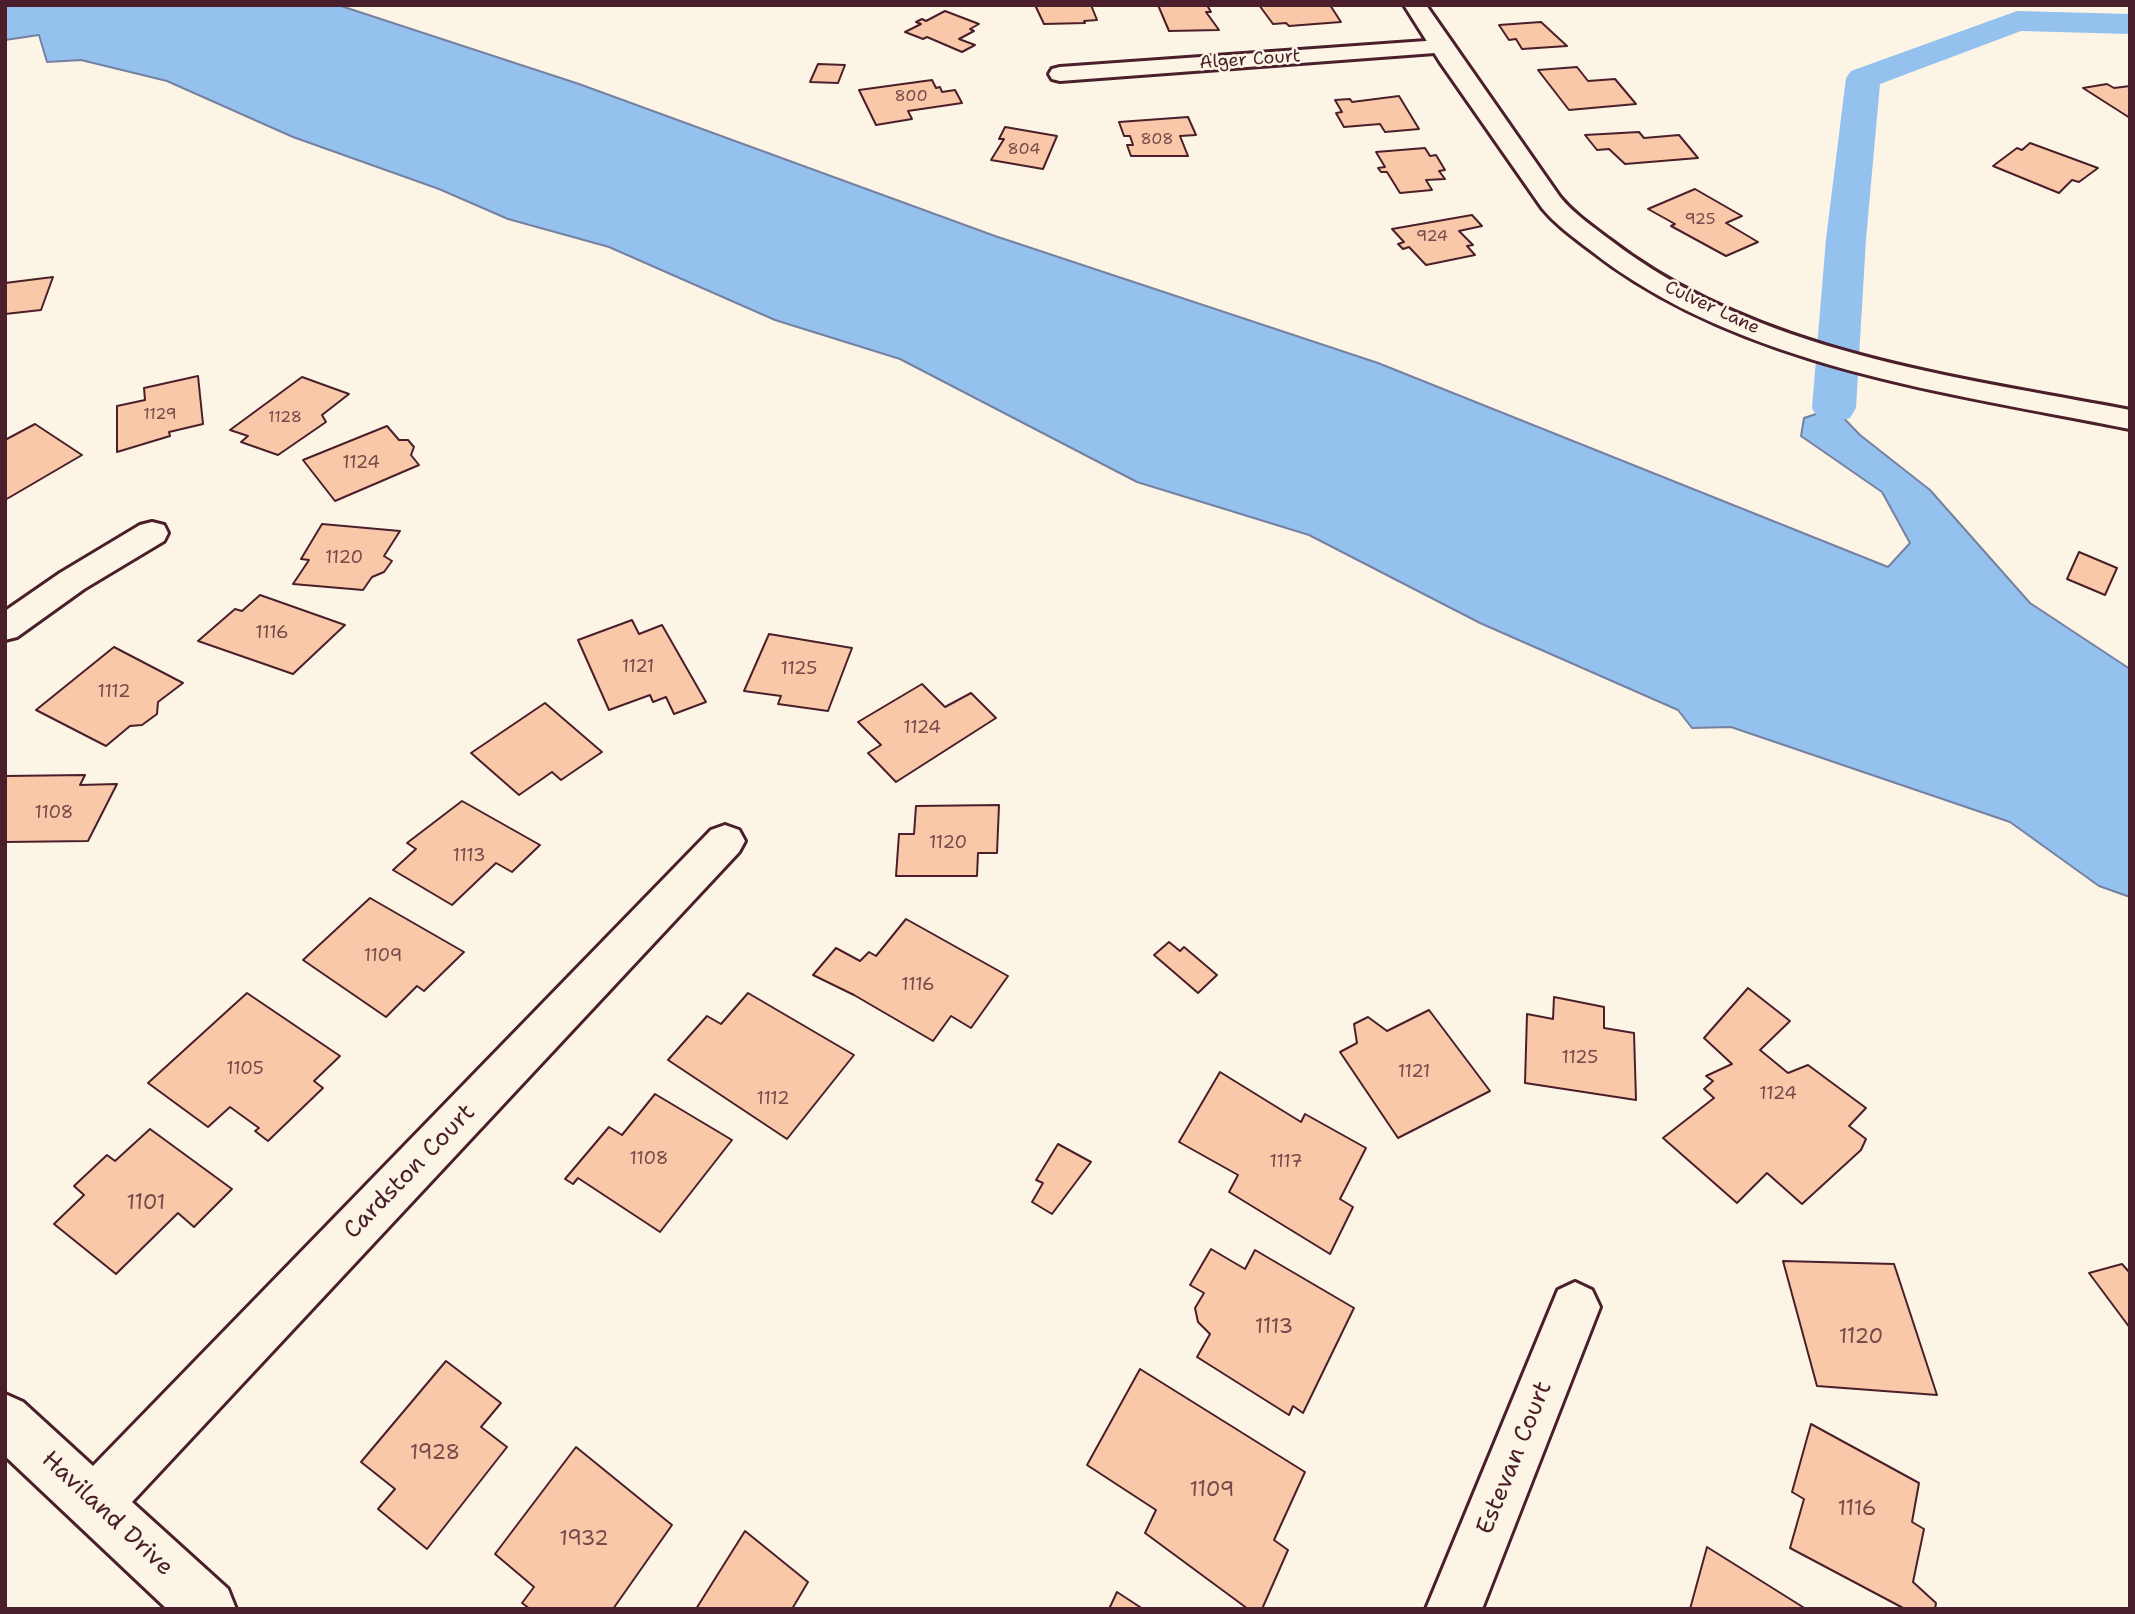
<!DOCTYPE html>
<style>
body{margin:0}
#map{position:relative;width:2135px;height:1614px;overflow:hidden;background:#fcf5e5;font-family:"Shantell Sans",sans-serif}
canvas{display:block}
.frame{position:absolute;inset:0;border:7px solid #4a1f2b;pointer-events:none}
</style>
<div id="map">
<canvas width="2135" height="1614"></canvas>
<div class="frame"></div>
</div>
<script>
const ctx = document.querySelector('canvas').getContext('2d');
ctx.lineJoin = 'round';
function fill(path, color) { ctx.fillStyle = color; ctx.fill(path, 'evenodd'); }
function stroke(path, color, width, dash) { ctx.strokeStyle = color; ctx.lineWidth = width; ctx.lineCap = dash ? 'butt' : 'round'; ctx.setLineDash(dash || []); ctx.stroke(path); }
function drawText(font, color, halo, rows, align = 'center') {
  ctx.font = font + ' "Shantell Sans",sans-serif'; ctx.lineWidth = 5; ctx.setLineDash([]); ctx.textBaseline = 'middle'; ctx.strokeStyle = halo; ctx.fillStyle = color; for (const [text, x, y, turn = 0] of rows) {
    ctx.save(); ctx.translate(x, y); ctx.rotate((+turn || 0) * Math.PI / 180); ctx.textAlign = isNaN(turn) ? turn : align; if (halo) ctx.strokeText(text, 0, 0); ctx.fillText(text, 0, 0); ctx.restore();
  }
}
const water = new Path2D(`
 M5 5H338L579 84 995 236 1378 363 1888 567 1910 543 1882 492 1801 436 1804 418 1834 408 1860 435 1930 490 2030 603 2130 669V897L2099 886 2010 822 1731 727 1692 728 1678 710 1480 623 1309 535 1137 482 900 359 775 320 609 247 508 219 439 189 293 137 167 81 81 60 47 62 39 35 5 40Z`);
const canal = new Path2D(`
 M2017 11 2130 14V34L2021 31 1880 84 1866 239 1856 408 1850 418 1834 422 1818 418 1812 408 1826 239 1846 78 1851 71Z`);
const building = new Path2D(`
 M1035 5H1091L1097 20 1084 21 1085 23 1044 24Z
 M1158 5H1207L1211 12H1206L1219 30 1169 31Z
 M1259 5H1330L1341 22 1289 26 1286 23 1273 24Z
 M945 11 979 24 970 29 974 31 959 39 975 45 962 52 927 37 923 39 905 32 921 24 916 22 922 19 926 21Z
 M1541 22 1567 46 1522 49 1516 39 1509 40 1499 25Z
 M818 64 845 65 838 83 810 82Z
 M1577 67 1588 81 1615 79 1636 104 1569 110 1538 70Z
 M932 80 936 88 940 87 942 92 955 90 962 103 908 111 912 119 876 125 859 90Z
 M2107 84 2114 88 2130 86V118L2083 88Z
 M1399 96 1419 129 1385 132 1380 124 1344 127 1336 113 1342 112 1335 100 1350 99 1352 102Z
 M1188 117 1196 135 1180 136 1188 156H1131L1127 145H1133L1130 136H1124L1119 122Z
 M1005 127 1057 136 1043 169 991 160 1004 139H999Z
 M1639 132 1644 138 1679 135 1698 158 1625 164 1609 149 1597 150 1585 135Z
 M2030 143 2098 168 2079 182 2072 180 2059 193 1993 166 2017 148 2022 150Z
 M1425 148 1430 156 1436 155 1445 170 1439 171 1445 179 1426 180 1432 190 1400 193 1387 172H1381L1378 168 1385 167 1376 152Z
 M1695 189 1742 216 1726 223 1758 242 1726 256 1671 226 1675 224 1648 209Z
 M1472 215 1482 226 1459 231 1473 245 1467 246 1475 255 1426 265 1409 247 1403 249 1398 244 1404 242 1392 229Z
 M53 277 41 310 5 314V283Z
 M198 376 203 424 169 432 170 436 117 452V406L145 400 144 388Z
 M302 377 349 394 322 415 326 422 278 455 241 442 248 436 230 430Z
 M35 424 82 455 5 500V440Z
 M387 426 399 440H408L414 447 411 455 419 465 335 501 303 460Z
 M322 524 400 531 384 556 392 561 384 572 372 577 363 590 293 584 309 560 301 559Z
 M2079 552 2117 568 2105 595 2067 579Z
 M260 595 345 625 293 674 198 641 235 609 242 611Z
 M632 620 639 634 662 625 706 702 674 714 666 697 653 702 650 695 609 710 578 640Z
 M769 634 852 648 828 711 778 704 781 696 744 691Z
 M114 647 183 683 158 702 157 714 142 725 130 726 106 746 36 710Z
 M922 684 945 707 971 693 996 718 896 782 868 753 881 745 858 722Z
 M545 703 602 752 561 780 552 772 519 795 471 753Z
 M85 775 80 785 117 784 88 841 5 842V776Z
 M462 801 540 845 512 872 496 863 452 905 393 870 416 849 407 843Z
 M999 805 997 853H978L977 876H896L899 834H914L916 806Z
 M370 898 464 952 424 991 417 986 386 1017 303 960Z
 M906 919 1008 976 971 1028 951 1016 933 1041 854 995 813 975 836 948 860 961 869 952 876 956Z
 M1169 942 1180 951 1184 947 1217 975 1198 993 1154 955Z
 M1748 988 1790 1021 1760 1050 1788 1073 1808 1065 1866 1108 1849 1126 1866 1139 1861 1150 1802 1204 1767 1173 1737 1203 1663 1138 1714 1098 1704 1089 1713 1081 1706 1076 1732 1064 1704 1038Z
 M247 993 340 1056 314 1081 323 1088 268 1141 255 1131 259 1128 230 1107 208 1127 148 1083Z
 M748 993 854 1055 787 1139 668 1060 707 1016 721 1024Z
 M1554 997 1604 1007V1028L1634 1033 1636 1100 1525 1083 1527 1014 1553 1019Z
 M1429 1010 1490 1091 1398 1138 1340 1052 1357 1043 1354 1024 1368 1017 1387 1031Z
 M1220 1072 1301 1122 1305 1114 1366 1148 1340 1199 1353 1207 1330 1254 1229 1192 1238 1175 1179 1142Z
 M655 1094 732 1140 660 1232 578 1178 573 1184 565 1179 609 1127 622 1135Z
 M150 1129 232 1189 194 1227 178 1213 116 1274 54 1224 84 1195 74 1186 107 1155 115 1161Z
 M1058 1144 1091 1162 1052 1214 1032 1202 1043 1183 1036 1180Z
 M1211 1249 1245 1269 1255 1250 1354 1308 1303 1413 1293 1406 1289 1415 1197 1357 1210 1334 1198 1322 1195 1308 1204 1293 1190 1285Z
 M1783 1261 1894 1264 1937 1395 1817 1386Z
 M2122 1264 2130 1273V1328L2089 1273Z
 M446 1361 501 1403 481 1427 507 1447 427 1549 378 1509 395 1489 361 1462Z
 M1140 1369 1305 1472 1274 1540 1288 1550 1262 1609H1248L1145 1533 1156 1510 1087 1465Z
 M1811 1424 1919 1483 1912 1522 1924 1529 1913 1582 1936 1603 1935 1609H1905L1790 1548 1804 1499 1792 1492Z
 M576 1447 672 1525 613 1609H530L522 1603 534 1587 495 1554Z
 M745 1531 808 1582 792 1609H696Z
 M1707 1547 1806 1609H1690Z
 M1117 1592 1143 1609H1109Z`);
const street = new Path2D(`
 M1440 40 1448 42 1451 47 1448 52 1060 81 1052 79 1049 74 1052 69 1060 67Z
 M152 522 164 525 168 533 164 541 84 589 17 637 5 640V611L60 573 140 525Z
 M725 825 739 830 745 841 739 852 132 1502 228 1589 236 1609H167L5 1456V1394L23 1402 93 1466 711 830Z
 M1575 1282 1592 1290 1600 1307 1482 1609H1426L1558 1290Z`);
const secondary = new Path2D(`
 M1404 5H1426L1560 197C1574 214 1592 226 1609 239 1756 353 1953 376 2130 410V429C1950 393 1738 367 1590 250 1573 237 1556 225 1542 208L1440 62Z`);
const farNumbernames = [
 ["800",911,97],
 ["808",1157,140],
 ["804",1024,150],
 ["925",1700,220],
 ["924",1432,237],
 ["1129",160,415],
 ["1128",285,418]
];
const farStreetnames = [
 ["Alger Court",1250,60,-4],
 ["Culver Lane",1712,308,25]
];
const numberNames = [
 ["1124",361,463],
 ["1120",344,558],
 ["1116",272,633],
 ["1121",638,667],
 ["1125",799,669],
 ["1112",114,692],
 ["1124",922,728],
 ["1108",54,813],
 ["1120",948,843],
 ["1113",469,856],
 ["1109",383,956],
 ["1116",918,985],
 ["1125",1580,1058],
 ["1105",245,1069],
 ["1121",1414,1072],
 ["1124",1778,1094],
 ["1112",773,1099],
 ["1108",649,1159],
 ["1117",1286,1162]
];
const nearNumbernames = [
 ["1101",146,1204],
 ["1113",1274,1328],
 ["1120",1861,1338],
 ["1928",435,1454],
 ["1109",1212,1491],
 ["1116",1857,1510],
 ["1932",584,1540]
];
const nearStreetnames = [
 ["Cardston Court",410,1172,-46],
 ["Estevan Court",1515,1458,-68],
 ["Haviland Drive",107,1514,43]
];
fill(water, '#94c1ee');
stroke(water, '#7680a0', 2);
fill(canal, '#94c1ee');
fill(building, '#f9c8a9');
stroke(building, '#4a1f2b', 2);
stroke(street, '#4a1f2b', 6);
stroke(secondary, '#4a1f2b', 6);
fill(street, '#fcf5e5');
fill(secondary, '#fcf5e5');
drawText('16px', '#76494a', null, farNumbernames);
drawText('18px', '#4a1f2b', '#fcf5e5', farStreetnames);
drawText('18px', '#76494a', null, numberNames);
drawText('21px', '#76494a', null, nearNumbernames);
drawText('24px', '#4a1f2b', '#fcf5e5', nearStreetnames);
</script>
